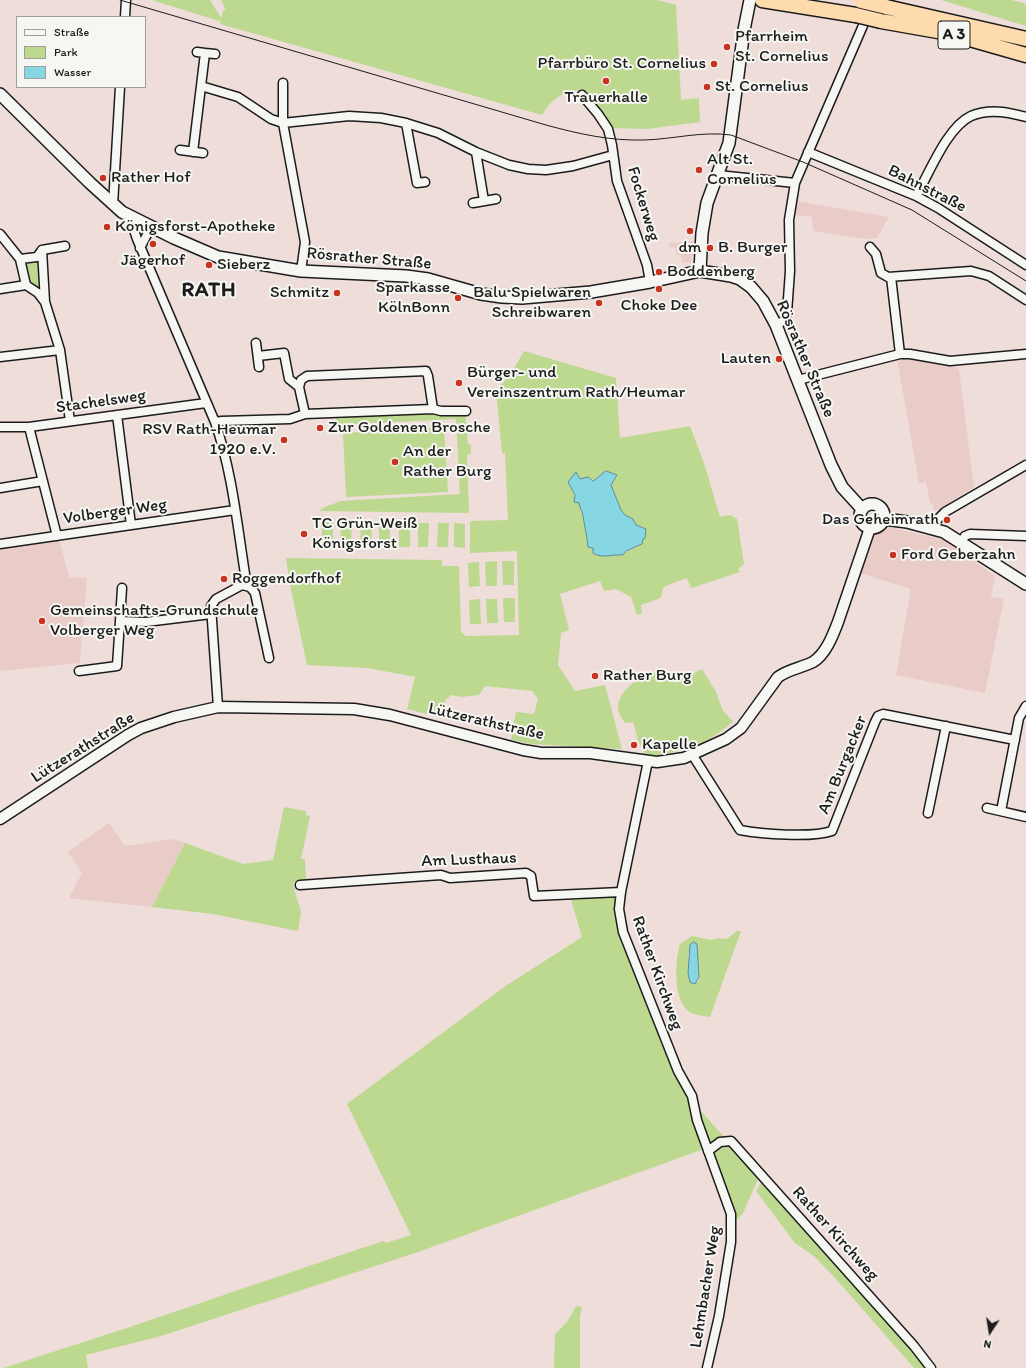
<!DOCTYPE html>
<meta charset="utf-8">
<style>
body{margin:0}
#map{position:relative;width:1026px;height:1368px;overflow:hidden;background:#eeddd9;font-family:Itim,sans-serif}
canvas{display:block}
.legend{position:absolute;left:16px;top:16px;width:130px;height:72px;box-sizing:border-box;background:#f6f6f2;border:1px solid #9f9f9c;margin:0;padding:5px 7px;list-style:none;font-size:12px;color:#1c1c1c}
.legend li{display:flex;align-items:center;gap:8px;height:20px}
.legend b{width:20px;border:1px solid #9f9f9c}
.north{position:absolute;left:970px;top:1312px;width:40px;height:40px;-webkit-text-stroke:3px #f6f6f2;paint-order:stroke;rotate:192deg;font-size:11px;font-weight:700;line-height:16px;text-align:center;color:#1c1c1c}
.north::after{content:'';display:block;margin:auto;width:14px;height:18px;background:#1c1c1c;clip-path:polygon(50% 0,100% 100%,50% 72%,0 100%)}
</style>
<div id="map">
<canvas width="1026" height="1368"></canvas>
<ul class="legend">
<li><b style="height:5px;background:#f6f6f2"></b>Straße</li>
<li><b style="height:11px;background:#bdd990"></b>Park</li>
<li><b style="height:11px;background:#87d6e4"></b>Wasser</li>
</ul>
<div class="north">N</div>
</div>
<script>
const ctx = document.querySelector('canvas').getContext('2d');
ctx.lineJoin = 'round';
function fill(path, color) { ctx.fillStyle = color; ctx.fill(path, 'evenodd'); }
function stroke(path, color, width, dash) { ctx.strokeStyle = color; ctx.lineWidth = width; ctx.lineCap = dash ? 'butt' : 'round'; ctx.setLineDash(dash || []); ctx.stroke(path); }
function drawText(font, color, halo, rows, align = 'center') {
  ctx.font = font + ' Itim,sans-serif'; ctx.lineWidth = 4; ctx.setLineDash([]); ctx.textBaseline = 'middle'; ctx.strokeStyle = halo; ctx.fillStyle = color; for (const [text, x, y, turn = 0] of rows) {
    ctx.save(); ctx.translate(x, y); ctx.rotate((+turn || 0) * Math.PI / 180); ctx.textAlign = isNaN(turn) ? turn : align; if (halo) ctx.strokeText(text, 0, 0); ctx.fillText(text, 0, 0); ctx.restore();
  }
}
const built = new Path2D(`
 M797 201 889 217 877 238 866 239 813 231 812 217 794 215Z
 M694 241 691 263 682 262 680 255H676V248L669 247 670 243Z
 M907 358 957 367 959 370 974 487 951 501 945 509 934 510 932 503H930L926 482 919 483 897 359Z
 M889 527 944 540 995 576 991 597 1004 599 985 693 896 675 911 589 860 573 872 536 879 530Z
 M59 538 69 577 87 578 80 663 0 671V547Z
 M109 823 125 846 173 839 185 843 152 907 69 898 82 873 68 852Z`);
const green = new Path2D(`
 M152 0H210L221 18 224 9 226 10 221 0H657L676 5 681 100 699 98 700 122 647 129 610 128 588 94 581 89C561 94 554 96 542 115L220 24 221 19 219 21Z
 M941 0H1012L1026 4V26Z
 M40 262 41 292 28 280 25 263Z
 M524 351 616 378 620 438 690 426 705 466 720 517 730 515 737 519 744 564 738 569 740 572 691 588 687 578 668 585 663 588 661 597 658 599 641 605 642 613 637 615 631 597 616 589 604 591 600 581 560 594 569 630 561 633 558 665 575 691 605 685 622 749 532 744 511 740 516 712 534 714 538 699 532 691 485 686 479 695 461 697 452 695C442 700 442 710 452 715L451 720 407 709 415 677 368 668 307 665 290 585 286 558 442 560V566H459L461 632 466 636 519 635 517 551 470 553V521L508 520 505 453H502L496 391 512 372ZM606 471 617 475 611 485 621 510 625 515 633 519 636 525 646 529 642 544 626 552 623 555H599L593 548 588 546C588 531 583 517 579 502H575V496L568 482 573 477 593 481Z
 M465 411 468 444 471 445V454L467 455 469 513 318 511 325 507 341 501 460 494 456 419 336 425V418Z
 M444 427 448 492 346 497 343 433Z
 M322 521H333V546L322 545Z
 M341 522H352L351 546H340Z
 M361 522H372L371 546H360Z
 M379 522H390V547L379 546Z
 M399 522 410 523V547H399Z
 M418 523H429L428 547H418Z
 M438 523H449L448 547H437Z
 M454 523 465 524V548L454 547Z
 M497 561V586H486L485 562Z
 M502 561H514V585H503Z
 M479 562 480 586 469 587 468 563Z
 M503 598H515V622H504Z
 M480 599 481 624H470L469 600Z
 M486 599H497L498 623H487Z
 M702 669 716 692 723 711 733 721C711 744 676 753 646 757L638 740 633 722 625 723C622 718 617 711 618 706 620 686 649 670 667 671L675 683Z
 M284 807 306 811V815L310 816 301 859H305L306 882H294L293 885 301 912 298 931 213 914 152 907 185 843 243 864 273 860Z
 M616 897 617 924 623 941 658 1030 691 1103 704 1149 418 1252 158 1337 86 1355 88 1368H3L127 1328 359 1249 384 1241 386 1243 411 1235 347 1104 504 987 582 937 571 900Z
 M737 931H741L710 1017C704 1016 692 1015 687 1010 673 997 675 960 680 944L692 936 711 940 719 938 727 939ZM691 943 699 980 695 984 688 956Z
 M700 1110 725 1138 709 1146 697 1112Z
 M729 1145 733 1147 759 1177 743 1213 736 1221H734L712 1157 713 1151 716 1146Z
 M762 1181 913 1348 928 1368H914L837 1280 815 1257 795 1243 756 1191Z
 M576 1306 582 1307 580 1316V1368H554L555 1334 567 1322Z`);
const water = new Path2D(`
 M606 471 617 475 611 485 621 510 625 515 633 519 636 525 646 529 645 538 643 539 642 544 626 551 623 555C612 554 603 559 593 553V548L588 547C587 535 584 525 583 515 582 510 579 507 579 503L574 502 575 495 568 482 576 472 580 479 588 477 593 481Z
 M694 942 697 944 699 977 695 984 690 982 688 974 690 945Z`);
const minor = new Path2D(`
 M125 17 126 0
 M197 52 205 53
 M283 83V123L305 242 301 271
 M201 86 238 97 271 119 283 123 349 116 381 118 406 123 438 133 476 152 509 165 528 169 546 170 573 166 613 155
 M582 95 598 114 608 129 612 145 617 181 647 265 650 282
 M406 123 417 183 425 182
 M180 150 203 153
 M193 152 205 53 215 54
 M476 152 484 201
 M808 152 916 196 938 208 1026 265
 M718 175 795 183
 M916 196C929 174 947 127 971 116 989 108 1009 112 1026 117
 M473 203 496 199
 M113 205 120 87
 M135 219 134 230 137 239 215 422C232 471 237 523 245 574L242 585 216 599 211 606 218 707
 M0 234 20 259
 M870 247 876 254 881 273 888 277 971 271 989 276 1026 300
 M140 248 151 227
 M42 250 65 246
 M891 277 900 354
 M0 289 26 285
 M45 302 38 293 26 285 20 259 37 257 42 250 45 302 60 350
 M776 325 785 320 787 313 790 271 789 220 795 183 868 14
 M256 343 259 367
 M258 356 284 353 289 379 299 387
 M0 357 60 350 70 421
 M798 380 900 354H910L950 361 1026 354
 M305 414 299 387 301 380 307 376 426 371 428 376 433 409
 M117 415 131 525
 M215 422 222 421 290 419 305 414 433 409 441 411H466
 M0 427H29L206 403
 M29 427 57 536
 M0 488 43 481
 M933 528 935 522 945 512 1026 465
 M961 542 965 536 970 534 1026 536
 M0 544 235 510
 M242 585 250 587 255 593 269 658
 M120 621 122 588
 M79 671 117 666 120 621 146 622 211 614
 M694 754 695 759 740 830C761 834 812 838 832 831L875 722 878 716 883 714 1015 740
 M648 761 621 892 619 909 623 932 678 1071 692 1096 697 1120 731 1214V1242L719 1316 707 1368
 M987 808 1026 817
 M1001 811 1019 718 1026 706
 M928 813 946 726
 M300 885 441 875 450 878 526 873 531 876 534 896 621 892
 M708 1151 720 1142 731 1141 914 1346 931 1368`);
const tertiary = new Path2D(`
 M0 819 128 735 141 728 174 717 218 707 354 709 390 715 523 750 541 753H590L657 762 684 758 726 739 741 728 778 677C789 669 801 668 813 662 826 654 833 635 838 622L870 528`);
const secondary = new Path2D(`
 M0 94 90 183 122 212 174 238 218 257 301 271 406 276 428 279 481 294 502 297 522 298 591 292 650 282 700 271 731 276 740 279 751 287 763 301 776 325 831 465 842 487 862 509
 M700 271 702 233 707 203 729 143 744 30 750 0
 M860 516a12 12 0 1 1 24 0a12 12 0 1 1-24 0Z
 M884 519 907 522 944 532 1026 584`);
const motorway = new Path2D(`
 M762 0 856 15
 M886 7 1026 39
 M881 21 949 33 1026 55`);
const tram = new Path2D(`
 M120 0 546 125C579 134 610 141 645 140 674 139 702 131 731 135L803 162 912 210 1026 281`);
const motorwayBridge = new Path2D(`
 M861 1 886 7
 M856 15 881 21`);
const markers = [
 [727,47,4,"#c8321e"],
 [714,64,4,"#c8321e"],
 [606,81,4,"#c8321e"],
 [707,87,4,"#c8321e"],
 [699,170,4,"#c8321e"],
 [103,178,4,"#c8321e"],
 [107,227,4,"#c8321e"],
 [690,231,4,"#c8321e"],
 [153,244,4,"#c8321e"],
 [710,248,4,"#c8321e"],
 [209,265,4,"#c8321e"],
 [659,272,4,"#c8321e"],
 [659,289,4,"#c8321e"],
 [337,293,4,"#c8321e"],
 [458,298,4,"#c8321e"],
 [599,303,4,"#c8321e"],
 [779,359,4,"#c8321e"],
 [459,383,4,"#c8321e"],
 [320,428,4,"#c8321e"],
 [284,440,4,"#c8321e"],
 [395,462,4,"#c8321e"],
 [947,520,4,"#c8321e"],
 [304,534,4,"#c8321e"],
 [893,555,4,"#c8321e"],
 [224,579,4,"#c8321e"],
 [42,621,4,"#c8321e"],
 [595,676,4,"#c8321e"],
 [634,745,4,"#c8321e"]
];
const shields = [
 [954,35,32]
];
const shieldNames = [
 ["A 3",954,35]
];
const poiNames = [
 ["Pfarrheim",735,37],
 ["St. Cornelius",735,57],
 ["Pfarrbüro St. Cornelius",706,64,"right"],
 ["St. Cornelius",715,87],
 ["Trauerhalle",606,98,"center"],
 ["Alt St.",707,160],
 ["Cornelius",707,180],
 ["Rather Hof",111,178],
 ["Königsforst-Apotheke",115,227],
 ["dm",690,248,"center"],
 ["B. Burger",718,248],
 ["Jägerhof",153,261,"center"],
 ["Sieberz",217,265],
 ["Boddenberg",667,272],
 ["Sparkasse",450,288,"right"],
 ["KölnBonn",450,308,"right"],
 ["Schmitz",329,293,"right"],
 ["Balu Spielwaren",591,293,"right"],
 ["Schreibwaren",591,313,"right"],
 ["Choke Dee",659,306,"center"],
 ["Lauten",771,359,"right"],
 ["Bürger- und",467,373],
 ["Vereinszentrum Rath/Heumar",467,393],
 ["Zur Goldenen Brosche",328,428],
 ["RSV Rath-Heumar",276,430,"right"],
 ["1920 e.V.",276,450,"right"],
 ["An der",403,452],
 ["Rather Burg",403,472],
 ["Das Geheimrath",939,520,"right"],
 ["TC Grün-Weiß",312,524],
 ["Königsforst",312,544],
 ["Ford Geberzahn",901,555],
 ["Roggendorfhof",232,579],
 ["Gemeinschafts-Grundschule",50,611],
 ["Volberger Weg",50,631],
 ["Rather Burg",603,676],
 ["Kapelle",642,745]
];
const streetNames = [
 ["Bahnstraße",927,189,27],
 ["Fockerweg",643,204,73],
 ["Rösrather Straße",369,259,5],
 ["Rösrather Straße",805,359,67],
 ["Stachelsweg",101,402,-8],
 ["Volberger Weg",115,512,-8],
 ["Lützerathstraße",486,722,13],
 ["Lützerathstraße",83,748,-32],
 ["Am Burgacker",843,765,-68],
 ["Am Lusthaus",469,860,-2],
 ["Rather Kirchweg",657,973,70],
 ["Rather Kirchweg",835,1234,48],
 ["Lehmbacher Weg",706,1287,-81]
];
const districtNames = [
 ["RATH",209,291]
];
fill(built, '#e9ccc8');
fill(green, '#bdd990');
fill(water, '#87d6e4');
stroke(water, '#5c8c94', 1);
stroke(minor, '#1c1c1c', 11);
stroke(tertiary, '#1c1c1c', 13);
stroke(secondary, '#1c1c1c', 14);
stroke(motorway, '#1c1c1c', 17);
stroke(minor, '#f6f6f2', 8);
stroke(tertiary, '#f6f6f2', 10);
stroke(secondary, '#f6f6f2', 11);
stroke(motorway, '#fedbac', 14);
stroke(tram, '#1c1c1c', 1);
stroke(motorwayBridge, '#1c1c1c', 17, []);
stroke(motorwayBridge, '#fedbac', 14);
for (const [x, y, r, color] of markers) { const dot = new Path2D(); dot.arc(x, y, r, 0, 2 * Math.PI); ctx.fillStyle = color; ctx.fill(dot); stroke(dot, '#f6f6f2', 1.5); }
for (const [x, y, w] of shields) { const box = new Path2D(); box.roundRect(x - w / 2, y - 14, w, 28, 3); ctx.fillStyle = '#f6f6f2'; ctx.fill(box); stroke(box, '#1c1c1c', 1); }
drawText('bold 16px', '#1c1c1c', null, shieldNames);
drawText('17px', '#1c1c1c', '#f6f6f2', poiNames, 'left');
drawText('17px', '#1c1c1c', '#f6f6f2', streetNames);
ctx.letterSpacing = '1px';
drawText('bold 21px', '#1c1c1c', '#f6f6f2', districtNames);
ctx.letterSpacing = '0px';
</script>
